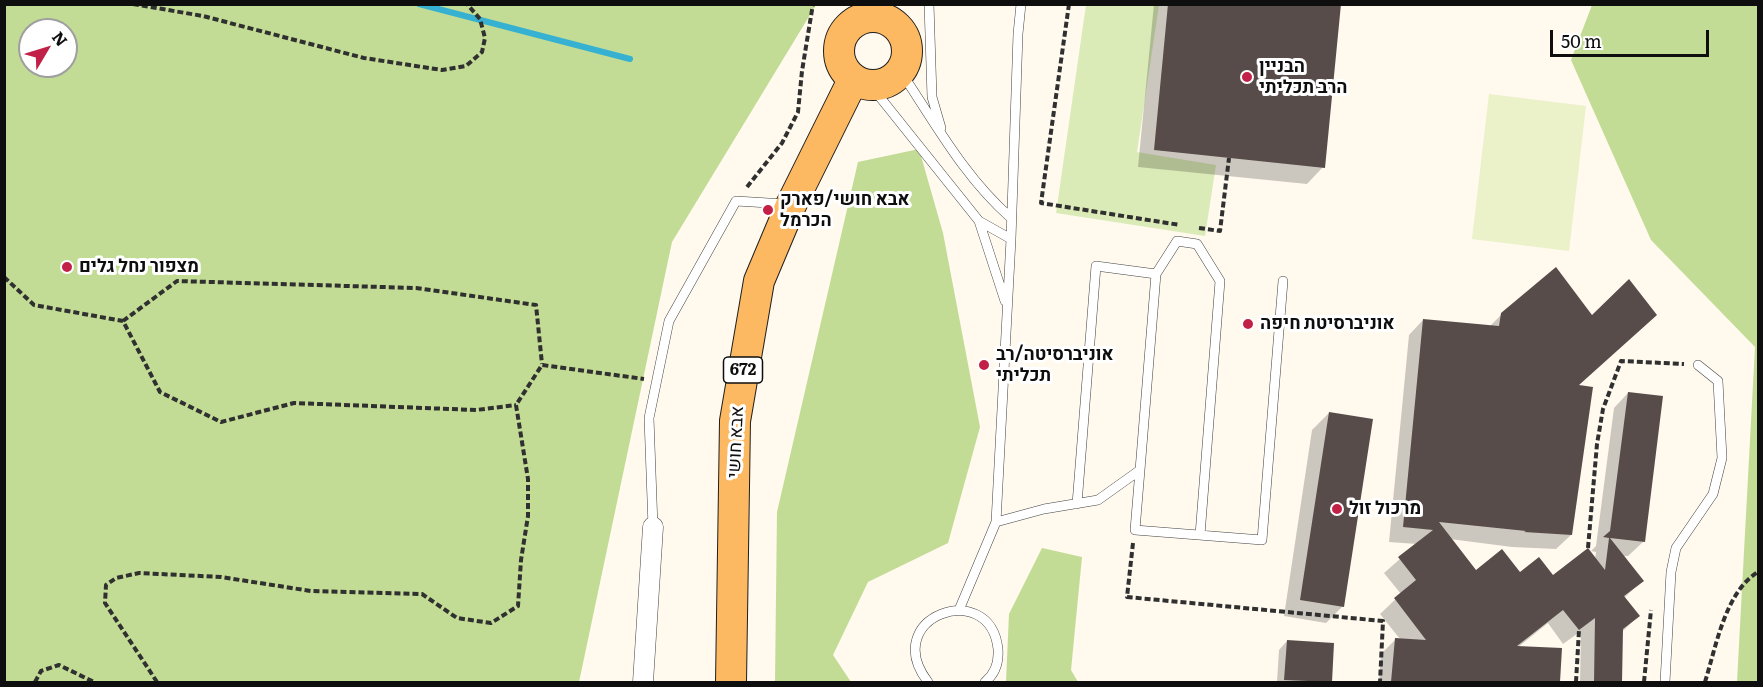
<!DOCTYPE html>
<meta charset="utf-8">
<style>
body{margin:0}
#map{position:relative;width:1763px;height:687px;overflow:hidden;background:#fff9ee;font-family:Literata,serif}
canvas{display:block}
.frame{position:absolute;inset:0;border:6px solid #0e0e0e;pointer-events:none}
.north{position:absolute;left:18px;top:18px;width:60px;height:60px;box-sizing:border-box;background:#fff;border:2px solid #9f9f9f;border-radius:50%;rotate:52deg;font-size:16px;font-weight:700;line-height:24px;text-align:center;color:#0e0e0e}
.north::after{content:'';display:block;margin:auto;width:21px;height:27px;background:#c22147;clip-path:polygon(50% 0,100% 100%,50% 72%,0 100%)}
.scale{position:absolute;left:1550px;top:30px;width:159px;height:27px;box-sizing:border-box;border:3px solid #0e0e0e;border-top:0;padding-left:8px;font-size:18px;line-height:21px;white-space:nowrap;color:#0e0e0e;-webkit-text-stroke:4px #fff;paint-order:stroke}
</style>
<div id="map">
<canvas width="1763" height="687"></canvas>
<div class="frame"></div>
<div class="north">N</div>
<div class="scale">50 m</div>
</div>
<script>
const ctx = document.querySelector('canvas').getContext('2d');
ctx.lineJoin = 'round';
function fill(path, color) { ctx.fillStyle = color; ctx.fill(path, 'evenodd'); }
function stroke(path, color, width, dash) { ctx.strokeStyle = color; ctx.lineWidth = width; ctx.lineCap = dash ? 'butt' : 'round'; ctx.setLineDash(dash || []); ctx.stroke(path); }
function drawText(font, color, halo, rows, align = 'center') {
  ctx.font = font + ' Literata,Heebo,serif'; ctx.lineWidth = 6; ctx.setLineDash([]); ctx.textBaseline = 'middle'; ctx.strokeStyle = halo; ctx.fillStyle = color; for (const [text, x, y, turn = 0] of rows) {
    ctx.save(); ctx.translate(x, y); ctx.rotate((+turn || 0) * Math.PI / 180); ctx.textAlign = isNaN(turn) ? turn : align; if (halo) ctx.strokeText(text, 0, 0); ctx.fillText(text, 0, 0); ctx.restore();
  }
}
const green = new Path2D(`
 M1086 5H1159L1137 152 1216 165 1205 236 1056 213Z`);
const forest = new Path2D(`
 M4 5H816L672 242 579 682H5ZM30 30H66V66H30Z
 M1592 5H1758V682H1737L1755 347 1651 240 1571 60Z
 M919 149 943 233 980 427 948 543 868 582 833 655 851 682H775L777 512 858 162Z
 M1042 548 1082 557 1071 670 1078 682H1006L1009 614Z`);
const pitch = new Path2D(`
 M1489 94 1586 106 1569 251 1472 239Z`);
const shadow = new Path2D(`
 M1154 4H1339L1323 167 1307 184 1138 167Z
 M1502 314 1571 535 1556 549 1512 547 1450 539 1475 572 1553 577 1595 559 1596 552 1591 551 1596 546 1614 408 1628 393 1643 542 1628 556H1622L1642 581 1624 598 1638 616 1622 632 1621 682H1580L1581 631 1563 644 1548 623 1517 648 1560 650 1559 682H1379L1381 654 1396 639H1400L1380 614 1401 594 1384 573 1417 544 1389 542 1409 335 1423 320 1489 327Z
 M1329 413 1343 606 1326 623 1284 616 1312 430Z
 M1287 641 1332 644 1330 682H1277L1279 650Z`);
const stream = new Path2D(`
 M419 4 630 59`);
const building = new Path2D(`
 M1168 4H1341L1325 168 1154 150Z
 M1556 267 1592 315 1629 279 1657 315 1579 385 1593 387 1572 535 1524 532 1526 531 1439 522 1476 570 1502 549 1520 572 1539 557 1553 575 1588 548 1605 570 1609 538 1603 537 1610 531 1628 392 1663 396 1645 542 1610 538 1644 581 1624 596 1640 616 1623 629 1622 682H1594L1595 618 1579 630 1563 610 1517 646 1562 648 1560 682H1391L1395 638 1426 640 1394 598 1416 580 1398 557 1433 530 1403 527 1423 319 1499 326 1501 313Z
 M1329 412 1373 419 1344 607 1300 600Z
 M1287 640 1334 643 1332 682 1284 680Z`);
const path = new Path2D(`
 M133 4 203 16 364 58 442 70 466 66 482 52 485 38 480 19 467 4
 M1069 4 1041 203 1180 225
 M747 187 782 143 798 112 802 71 813 4
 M1199 228 1220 231 1229 158
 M4 277 34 305 123 321 160 392 221 422 294 403 476 410 516 405
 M123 321 177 281 416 288 536 305 542 364
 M1133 543 1127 597 1383 621 1380 682
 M1588 548 1597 444 1603 409 1621 361 1684 364
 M35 682 41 671 59 665 94 682
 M157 682 105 603 106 585 116 578 139 573 221 577 311 591 422 594 457 618 491 623 518 606 521 560 528 516V479L516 405 542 365 644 379
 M1576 682 1579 630
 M1644 682 1651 610
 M1705 682C1716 647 1725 592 1758 572`);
const lane = new Path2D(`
 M929 4 932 97 941 128
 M901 72C935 123 965 178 1011 218
 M871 86 979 221 1011 239
 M979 221 1005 301
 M1140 470 1156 274 1177 241 1197 244 1220 281 1200 535
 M1077 504 1096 266 1156 274
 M996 522 1044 509 1098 500 1140 470 1135 530 1262 540 1283 281
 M653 527 649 418 669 321 736 201 785 204
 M959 610 996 522 1011 239 1018 34 1021 4
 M928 682C878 617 990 577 998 649 999 662 995 674 985 682
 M1665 682 1671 572 1676 548 1713 494 1722 458 1718 381 1698 365`);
const street = new Path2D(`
 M643 682 653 527`);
const primary = new Path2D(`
 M839 51a34 34 0 1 1 68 0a34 34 0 1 1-68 0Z
 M731 682 735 421 759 281 791 205 853 80`);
const markers = [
 [1247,77,6,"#c22147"],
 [768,210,6,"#c22147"],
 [67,267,6,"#c22147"],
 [1248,324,6,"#c22147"],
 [984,365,6,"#c22147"],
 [1337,509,6,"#c22147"]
];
const shields = [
 [743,370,39]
];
const shieldNames = [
 ["672",743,370]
];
const poiNames = [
 ["הבניין",1259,67],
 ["הרב תכליתי",1259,88],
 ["אבא חושי/פארק",780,200],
 ["הכרמל",780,221],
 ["מצפור נחל גלים",79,267],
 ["אוניברסיטת חיפה",1260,324],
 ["אוניברסיטה/רב",996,355],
 ["תכליתי",996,376],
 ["מרכול זול",1349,509]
];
const streetNames = [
 ["אבא חושי",736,442,-87]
];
fill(green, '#dbebb7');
fill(forest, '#c2dc95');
fill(pitch, '#ebf1c9');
fill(shadow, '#0003');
stroke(stream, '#36b1d1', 6);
fill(building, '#574c4a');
stroke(lane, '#414141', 10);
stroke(street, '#414141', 21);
stroke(primary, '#1f1f1f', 32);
stroke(path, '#303030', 4, [6, 3]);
stroke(lane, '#fff', 9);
stroke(street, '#fff', 20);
stroke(primary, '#fcb961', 30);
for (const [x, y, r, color] of markers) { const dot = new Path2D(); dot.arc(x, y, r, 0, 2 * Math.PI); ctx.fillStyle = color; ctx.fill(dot); stroke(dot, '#fff', 2); }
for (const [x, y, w] of shields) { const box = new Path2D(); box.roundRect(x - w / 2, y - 13, w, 26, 4.5); ctx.fillStyle = '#fff'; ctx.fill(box); stroke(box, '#0e0e0e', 1.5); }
drawText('bold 16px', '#0e0e0e', null, shieldNames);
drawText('bold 18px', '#0e0e0e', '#fff', poiNames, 'left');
drawText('18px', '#0e0e0e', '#fff', streetNames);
</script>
